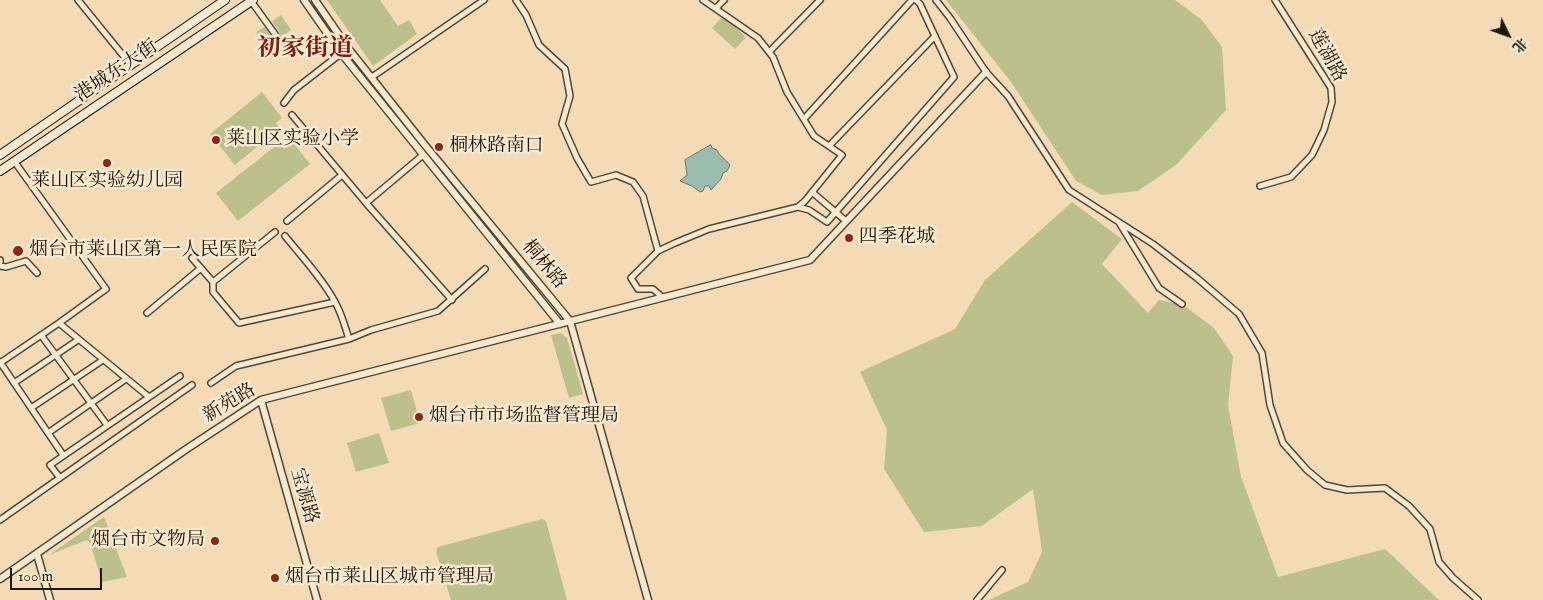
<!DOCTYPE html>
<meta charset="utf-8">
<style>
body{margin:0}
#map{position:relative;width:1543px;height:600px;overflow:hidden;background:#f2dbb6;font-family:"IM FELL English","Noto Serif SC",serif}
canvas{display:block}
.north{position:absolute;left:1483px;top:10px;width:50px;height:50px;-webkit-text-stroke:4px #f7e8d0;paint-order:stroke;rotate:132deg;font-size:14px;font-weight:700;line-height:20px;text-align:center;color:#211504}
.north::after{content:'';display:block;margin:auto;width:18px;height:22px;background:#211504;clip-path:polygon(50% 0,100% 100%,50% 72%,0 100%)}
.scale{position:absolute;left:10px;top:568px;width:92px;height:22px;box-sizing:border-box;border:2px solid #211504;border-top:0;padding-left:6px;font-size:15px;line-height:18px;white-space:nowrap;color:#211504;-webkit-text-stroke:4px #f7e8d0;paint-order:stroke}
</style>
<div id="map">
<canvas width="1543" height="600"></canvas>
<div class="north">北</div>
<div class="scale">100 m</div>
</div>
<script>
const ctx = document.querySelector('canvas').getContext('2d');
ctx.lineJoin = 'round';
function fill(path, color) { ctx.fillStyle = color; ctx.fill(path, 'evenodd'); }
function stroke(path, color, width, dash) { ctx.strokeStyle = color; ctx.lineWidth = width; ctx.lineCap = dash ? 'butt' : 'round'; ctx.setLineDash(dash || []); ctx.stroke(path); }
function drawText(font, color, halo, rows, align = 'center') {
  ctx.font = font + ' "IM FELL English","Noto Serif SC",serif'; ctx.lineWidth = 5; ctx.setLineDash([]); ctx.textBaseline = 'middle'; ctx.strokeStyle = halo; ctx.fillStyle = color; for (const [text, x, y, turn = 0] of rows) {
    ctx.save(); ctx.translate(x, y); ctx.rotate((+turn || 0) * Math.PI / 180); ctx.textAlign = isNaN(turn) ? turn : align; if (halo) ctx.strokeText(text, 0, 0); ctx.fillText(text, 0, 0); ctx.restore();
  }
}
const green = new Path2D(`
 M327 0H380L398 26 409 20 417 34 373 66Z
 M946 0H1175L1202 20 1222 47 1226 110 1176 165 1138 191 1102 195 1076 181 1011 82Z
 M281 15 291 30 282 36 272 21Z
 M723 16 746 37 735 49 712 28Z
 M265 27 275 42 266 48 256 32Z
 M262 92 282 118 276 123 280 128 235 165 210 134Z
 M288 136 310 164 238 221 216 193Z
 M1072 202 1122 239 1102 264 1148 313 1159 300 1182 304 1214 328 1233 356 1228 405 1241 477 1278 577 1385 549 1439 600H989L1028 582 1042 552 1033 489 982 526 924 532 884 469 887 430 860 372 955 329 985 280Z
 M561 333 567 338 583 394 569 398 551 335Z
 M411 390 420 423 391 431 381 398Z
 M379 433 389 463 356 472 347 443Z
 M104 517 127 577 102 582 90 543 87 540 49 555Z
 M542 519 546 521 567 600H451L436 551 438 547Z`);
const water = new Path2D(`
 M711 145 712 148 717 150C720 157 726 159 730 165L727 171 723 173 721 179 711 190 709 186H705L703 191 700 192 692 186 680 181 687 175 685 160Z`);
const minor = new Path2D(`
 M78 0 130 64
 M516 0 526 15 539 45 565 69 570 96 562 124 577 158 591 182 616 175 633 182 643 196 658 251
 M936 0 950 18 986 72 1008 96 1069 190 1153 244 1197 278 1239 314 1262 353 1270 405 1283 443 1307 470 1325 485 1347 490 1385 488 1409 506 1430 529 1439 562 1453 578 1478 600
 M251 1 280 41
 M716 8 724 0
 M769 52 820 0
 M372 77 484 0
 M284 103 294 90 348 48
 M292 115 366 203 452 300
 M804 119 912 0
 M829 146 935 36
 M1260 186 1291 177 1312 155 1324 130 1332 102 1331 88 1275 0
 M812 192 846 221
 M366 203 423 155
 M798 207 809 210 827 222 954 77 920 4 916 0
 M287 221 342 175
 M1120 224 1159 288 1182 304
 M285 236C302 257 322 278 335 302 342 314 345 327 349 339
 M192 258 213 282V292L239 323 335 302
 M0 260V262
 M0 266 6 267 26 261 37 273
 M213 282 275 232
 M662 297 653 289H638L631 278 658 251 675 243 709 229 798 207 805 201 842 155 814 136 787 92 773 57 758 38 703 0
 M147 313 201 268
 M59 323 149 397
 M41 335 107 425
 M0 362 63 455
 M0 363 59 323 106 289 14 161
 M14 383 78 340
 M211 383 236 366 349 339 371 330 438 311 485 269
 M31 408 103 360
 M48 433 126 379
 M60 478 50 465 180 376
 M0 520 192 385
 M977 600 1002 570`);
const tertiary = new Path2D(`
 M304 0 341 53 560 324
 M315 0 348 48 424 144 570 321 648 600
 M261 400 317 600
 M37 554 50 600
 M0 579 185 450 261 400 810 260 986 72`);
const secondary = new Path2D(`
 M0 155 225 0
 M0 171 253 0`);
const markers = [
 [216,140,5,"#8f2418"],
 [439,147,5,"#8f2418"],
 [107,163,5,"#8f2418"],
 [849,238,5,"#8f2418"],
 [18,251,6,"#8f2418"],
 [419,417,5,"#8f2418"],
 [215,541,5,"#8f2418"],
 [275,578,5,"#8f2418"]
];
const streetNames = [
 ["莲湖路",1326,56,61],
 ["港城东大街",117,72,-34],
 ["桐林路",543,265,50],
 ["新苑路",230,404,-31],
 ["宝源路",303,496,74]
];
const poiNames = [
 ["莱山区实验小学",226,140],
 ["桐林路南口",449,147],
 ["莱山区实验幼儿园",107,182,"center"],
 ["四季花城",859,238],
 ["烟台市莱山区第一人民医院",29,251],
 ["烟台市市场监督管理局",429,417],
 ["烟台市文物局",205,541,"right"],
 ["烟台市莱山区城市管理局",285,578]
];
const districtNames = [
 ["初家街道",305,50]
];
fill(green, '#bbc08d');
fill(water, '#9bbbac');
stroke(water, '#6a7969', 1);
stroke(minor, '#554630', 8);
stroke(tertiary, '#554630', 9);
stroke(secondary, '#211504', 10);
stroke(minor, '#f7e8d0', 5);
stroke(tertiary, '#f7e8d0', 6);
stroke(secondary, '#f7e8d0', 8);
for (const [x, y, r, color] of markers) { const dot = new Path2D(); dot.arc(x, y, r, 0, 2 * Math.PI); ctx.fillStyle = color; ctx.fill(dot); stroke(dot, '#f7e8d0', 2); }
drawText('19px', '#211504', '#f7e8d0', streetNames);
drawText('19px', '#211504', '#f7e8d0', poiNames, 'left');
drawText('bold 24px', '#7a1f14', '#f7e8d0', districtNames);
</script>
